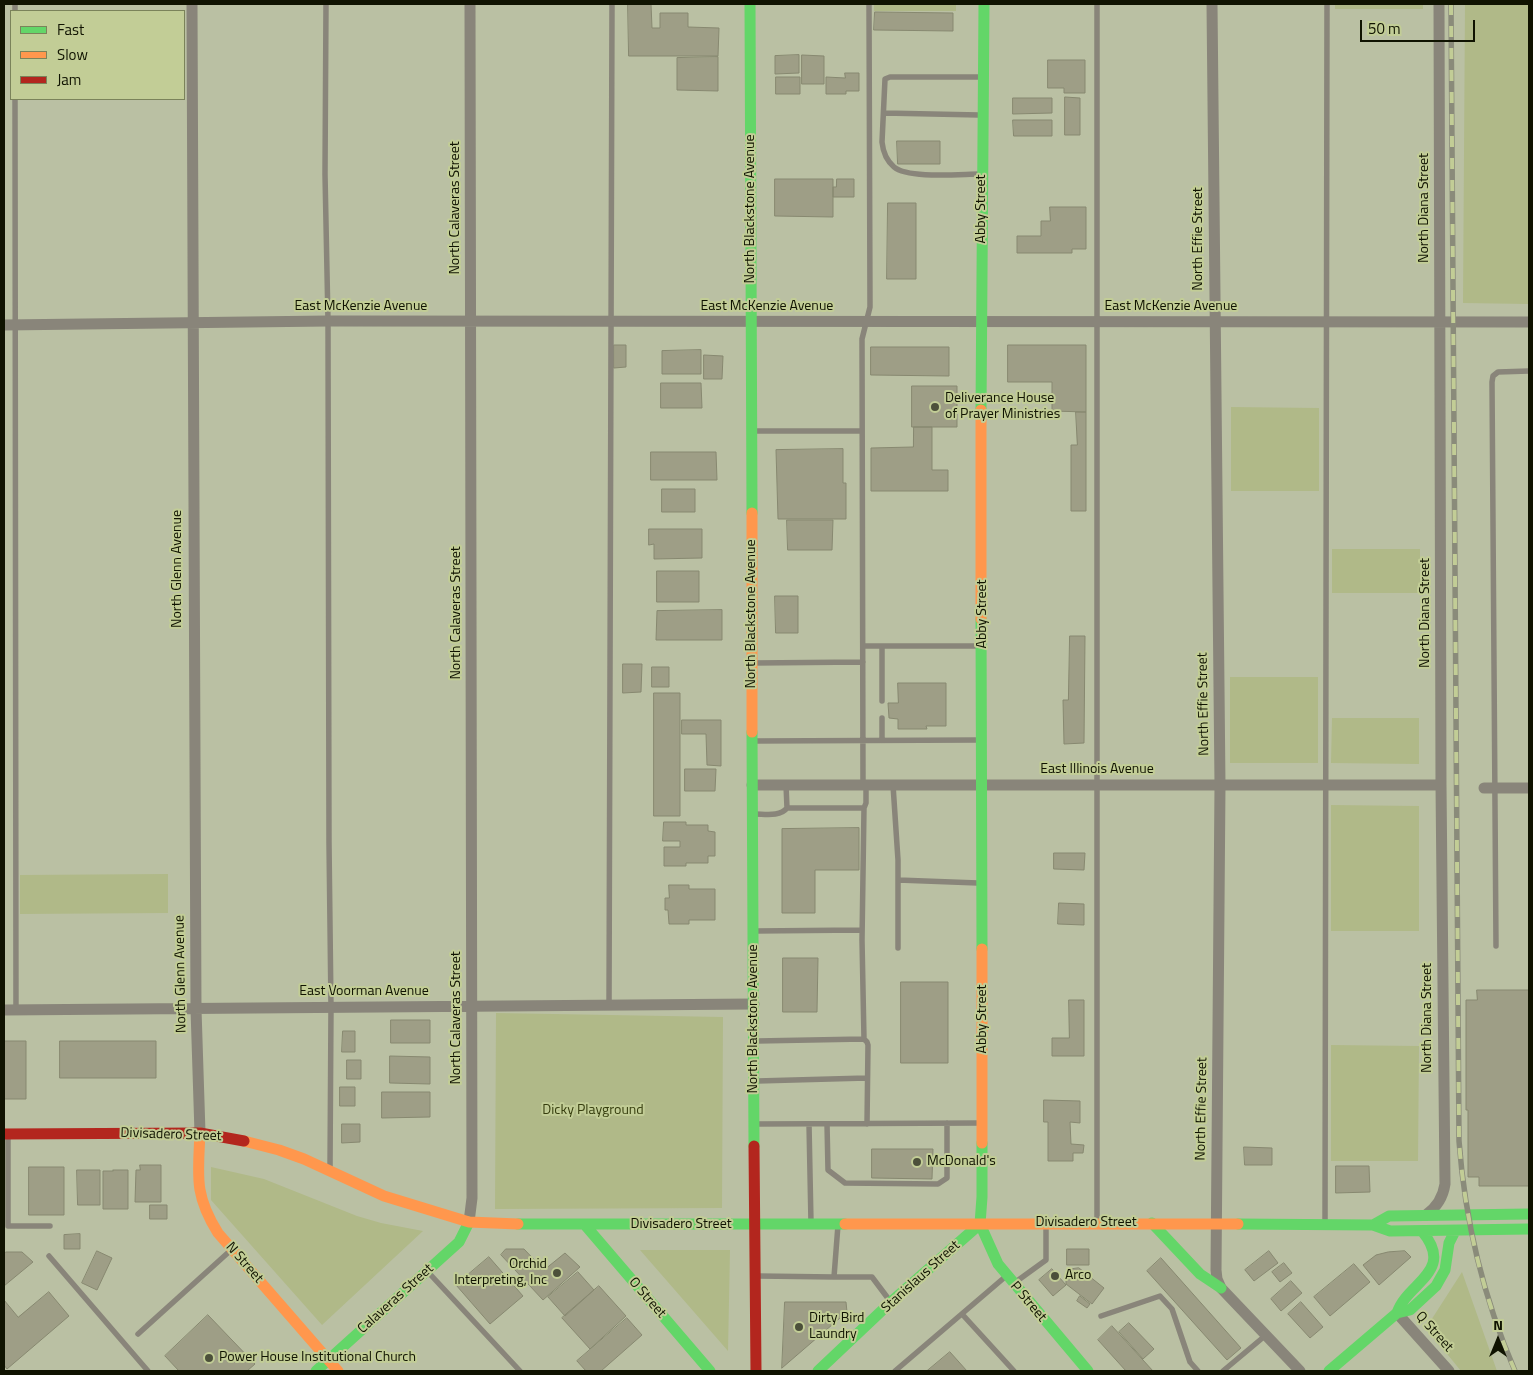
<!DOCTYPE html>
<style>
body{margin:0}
#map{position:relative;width:1533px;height:1375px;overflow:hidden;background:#bac0a3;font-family:"Titillium Web",sans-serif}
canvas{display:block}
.frame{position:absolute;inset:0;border:5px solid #101301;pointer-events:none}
.legend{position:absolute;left:10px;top:10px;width:175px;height:90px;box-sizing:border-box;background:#c2cd96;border:1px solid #7b835a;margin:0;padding:6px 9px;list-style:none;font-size:15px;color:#101301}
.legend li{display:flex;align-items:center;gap:10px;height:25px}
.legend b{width:25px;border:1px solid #7b835a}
.north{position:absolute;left:1473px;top:1315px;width:50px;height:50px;-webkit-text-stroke:4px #c2cd96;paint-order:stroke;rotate:0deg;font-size:14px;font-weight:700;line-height:20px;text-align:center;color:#101301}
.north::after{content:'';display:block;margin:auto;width:18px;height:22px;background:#101301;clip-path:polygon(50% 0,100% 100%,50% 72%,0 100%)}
.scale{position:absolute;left:1360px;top:20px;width:115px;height:22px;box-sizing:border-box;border:2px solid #101301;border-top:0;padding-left:6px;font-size:15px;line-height:18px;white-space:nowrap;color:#101301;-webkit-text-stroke:4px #c2cd96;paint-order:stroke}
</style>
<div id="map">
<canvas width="1533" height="1375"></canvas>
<div class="frame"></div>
<ul class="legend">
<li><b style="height:6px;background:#63d668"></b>Fast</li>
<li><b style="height:6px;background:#ff974d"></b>Slow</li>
<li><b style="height:6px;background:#b3261e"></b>Jam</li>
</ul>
<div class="north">N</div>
<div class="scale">50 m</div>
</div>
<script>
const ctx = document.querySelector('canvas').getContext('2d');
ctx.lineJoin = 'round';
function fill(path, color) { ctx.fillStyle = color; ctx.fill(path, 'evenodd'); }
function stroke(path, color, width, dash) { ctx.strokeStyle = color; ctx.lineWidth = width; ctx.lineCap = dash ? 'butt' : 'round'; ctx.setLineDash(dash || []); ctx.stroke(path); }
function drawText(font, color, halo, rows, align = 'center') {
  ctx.font = font + ' "Titillium Web",sans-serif'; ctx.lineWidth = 4; ctx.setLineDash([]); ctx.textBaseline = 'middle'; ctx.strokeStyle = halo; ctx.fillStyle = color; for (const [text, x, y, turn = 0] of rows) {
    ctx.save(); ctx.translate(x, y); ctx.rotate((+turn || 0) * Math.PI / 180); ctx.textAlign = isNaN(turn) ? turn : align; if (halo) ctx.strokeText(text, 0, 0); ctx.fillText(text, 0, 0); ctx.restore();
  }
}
const green = new Path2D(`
 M874 4H956V11H874Z
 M1335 4H1423V9H1335Z
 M1465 4H1529V304L1463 303Z
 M1231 407 1319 408V491H1231Z
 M1332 549H1420V593H1332Z
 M1230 677H1318V763H1230Z
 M1332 718H1419V764L1331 763Z
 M1331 805 1419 806V931H1331Z
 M168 874V913L20 914V875Z
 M496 1013 723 1017 722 1208 495 1209Z
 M1331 1045 1419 1046 1418 1161H1331Z
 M211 1167 264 1179 357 1216 381 1223 423 1231 322 1325 211 1200Z
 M640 1250H730L728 1351Z
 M1462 1272 1497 1371H1461L1426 1328Z`);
const building = new Path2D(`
 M628 4H651L652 28H660V13H688V27L719 28 718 56H629Z
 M875 12 953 13V31L874 30Z
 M799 55V73L775 74V56Z
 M802 55 824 56V84H802Z
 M718 57V91L677 90V58Z
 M1048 60H1085V93H1064V88H1048Z
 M845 73H859V91H846V94H826V77L845 78Z
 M776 77H800V94H776Z
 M1065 97 1080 98V135H1065Z
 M1013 98H1052V113L1013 114Z
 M1013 120H1052V136H1014Z
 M897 141H940V164H898Z
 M775 179H833V217L775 216Z
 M837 179H854V197H833V187H836Z
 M888 203H916V279H887Z
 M1050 207H1086V249H1072V253H1017V236H1041V221H1050Z
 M614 345H626V367L614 368Z
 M1008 345H1086V412L1052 411V382H1008Z
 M871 347H949V376L871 375Z
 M701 350V374H662V351Z
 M704 355 723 356 722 379H704Z
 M661 383H701L702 408H661Z
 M912 386H957V427H912Z
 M1076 412H1086V511H1071V445H1077Z
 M914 427H932V470H948V491H871V448L913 447Z
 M843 449V483H846V519H778L776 450Z
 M651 452H716L717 480H651Z
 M662 489H695V512H662Z
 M787 520H833L832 550H788Z
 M649 529H702V558L654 559V544L649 545Z
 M657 571H699V602H657Z
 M775 596H798V633H776Z
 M722 610V640H656L657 611Z
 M1070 636H1085L1084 743 1064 744 1063 700H1068Z
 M623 664H642L641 692 623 693Z
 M652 667H669V687H652Z
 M898 683H946V726H926L927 729H898V719L889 718 888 703H898Z
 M654 693H680V816H654Z
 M682 720H721V766L707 765 706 734H682Z
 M685 769H716L715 791H685Z
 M664 822H686V825H708V831L715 832V856H708V863H686V866H664V847H680V841H663Z
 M859 828V870H815V913H782V829Z
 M1054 853H1085L1084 870 1054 869Z
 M669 885H689V889H715V920H689V924H669L668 910H665V898H669Z
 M1059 903 1084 904V925L1058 924Z
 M783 958H818L817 1012H783Z
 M901 982H948V1063H901Z
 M1477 990H1529V1186H1479V1177H1468V1110H1466V1000H1477Z
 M1069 1000H1084V1056H1052V1038H1069Z
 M391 1020H430V1043H391Z
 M343 1031H355V1052H342Z
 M4 1041H26V1099H4Z
 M60 1041H156V1078H60Z
 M390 1056 430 1057V1084L390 1083Z
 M347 1060H361V1079H347Z
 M340 1087H355V1106H340Z
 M382 1092H430V1117L382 1118Z
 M1044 1100 1080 1101V1123L1070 1122 1071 1144 1084 1145 1083 1153H1073V1161H1048V1122H1044Z
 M342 1124H360V1142L342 1143Z
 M1244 1147 1272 1148V1165H1245Z
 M872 1149H933L932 1179 872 1178Z
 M140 1165H161V1202H135L136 1170H140Z
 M1336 1166H1369L1370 1192 1336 1193Z
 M29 1167H64V1215H29Z
 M77 1170H100V1205H78Z
 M113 1170H128V1209H103V1171H113Z
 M150 1205H167V1219H150Z
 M80 1234V1249H64V1235Z
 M506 1249H524L544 1270 565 1253 580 1267 543 1300 501 1255Z
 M1067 1249H1089V1265H1067Z
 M97 1251 112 1258 97 1290 82 1283Z
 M1269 1251 1278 1263 1254 1281 1245 1270Z
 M1405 1251 1411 1257 1379 1285 1363 1265 1376 1255 1388 1252Z
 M6 1252H22L33 1262 4 1286V1254Z
 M489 1257 523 1296 490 1324 456 1285Z
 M1161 1258 1241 1348 1227 1360 1147 1271Z
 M1284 1263 1292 1273 1280 1282 1272 1272Z
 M1354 1264 1370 1282 1330 1316 1314 1297Z
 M1079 1268 1104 1288 1092 1304 1066 1284V1276L1072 1269Z
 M1052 1269 1066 1285 1053 1296 1039 1280Z
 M578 1272 594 1290 565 1316 548 1297Z
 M1291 1281 1302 1293 1281 1311 1271 1299Z
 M599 1286 626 1316 590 1349 562 1318Z
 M49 1292 69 1316 7 1369 4 1365V1300L18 1317Z
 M1080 1296 1090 1304 1087 1308 1077 1301Z
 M785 1302H846L847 1312 782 1368Z
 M1301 1302 1323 1327 1310 1338 1288 1314Z
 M208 1315 255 1364 247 1371H179L165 1356Z
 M627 1318 642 1335 601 1371H586L577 1361Z
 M1129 1323 1154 1349 1143 1359 1119 1332Z
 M1112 1326 1153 1371H1126L1098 1340Z
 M950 1352 967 1371H927Z`);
const lane = new Path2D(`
 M326 4 325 174 328 321 329 843 331 1007 330 1169
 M15 11V4
 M15 99 16 1010
 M884 113 979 115
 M980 174C961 174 908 179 894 167 887 161 883 152 882 142L885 79 890 77H981
 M754 431H862
 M863 646H978
 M754 663 863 662
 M882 701V646
 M882 740V718
 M754 741 978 740
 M786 785 787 808
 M863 785 862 339 870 307 869 4
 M893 785 898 860V948
 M755 814C765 814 780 817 787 808H864
 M898 880 978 883
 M755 931 862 930
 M1496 946 1492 382 1493 376 1498 372 1529 371
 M609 1005 612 4
 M864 1039 862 940 864 808 866 803V785
 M757 1041 864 1039 867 1042 868 1045 867 1124
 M757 1081 867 1078
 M757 1124 980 1123
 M809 1124 811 1223
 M827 1124 828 1170 845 1183 938 1184 947 1178V1123
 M8 1136V1226H50
 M1097 1221V4
 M1325 1223 1327 4
 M49 1256 148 1371
 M428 1272 520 1371
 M758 1276 834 1277 838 1225
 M834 1277H872L890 1301
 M1017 1281 1046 1260V1225
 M962 1314 1014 1371
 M1101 1316 1160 1296 1172 1309 1190 1362 1198 1371
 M138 1334 231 1250
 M895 1371 1005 1277
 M1223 1371 1266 1335`);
const street = new Path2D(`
 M192 4 196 1009 200 1133
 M1212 4 1220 785 1216 1270 1217 1279 1221 1288 1300 1371
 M4 325 328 321 1529 322
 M752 785H1441
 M1484 788H1529
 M4 1010 754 1004
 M1426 1215C1437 1207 1443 1198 1445 1184L1441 785 1439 4
 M469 1222 472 1198 470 4
 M1397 1313 1449 1371`);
const fast = new Path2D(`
 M750 4 752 513
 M981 410 984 4
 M981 619 982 949
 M752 732 754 1146
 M982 1143V1197L980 1224 998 1264 1088 1371
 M1152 1223 1200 1274 1221 1288
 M518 1224H845
 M1238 1224 1373 1225 1390 1231 1529 1229
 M585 1225 710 1371
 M1373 1225 1389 1216 1529 1214
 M1397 1313 1410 1310 1436 1286 1445 1270 1449 1243 1455 1231
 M316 1371 459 1242 469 1222
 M818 1371 891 1302 980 1224
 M1329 1371 1397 1313C1407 1282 1456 1272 1422 1231`);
const slow = new Path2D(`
 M981 410V619
 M752 513V732
 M982 949V1143
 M200 1133C198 1176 194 1195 218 1233L338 1371
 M244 1141 279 1150 304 1159 384 1196 469 1222 518 1224
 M845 1224H1238`);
const jam = new Path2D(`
 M4 1134 200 1133 244 1141
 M754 1146 756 1371`);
const rail = new Path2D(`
 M1451 4 1459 1141C1465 1221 1483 1297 1515 1371`);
const markers = [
 [935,407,5,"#4c503a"],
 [917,1162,5,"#4c503a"],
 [557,1273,5,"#4c503a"],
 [1055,1276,5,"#4c503a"],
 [799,1327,5,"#4c503a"],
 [209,1358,5,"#4c503a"]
];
const streetNames = [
 ["North Calaveras Street",456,208,-90],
 ["North Diana Street",1425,208,-90],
 ["North Blackstone Avenue",751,209,-90],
 ["Abby Street",982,209,-90],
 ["North Effie Street",1199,239,-90],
 ["East McKenzie Avenue",361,307],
 ["East McKenzie Avenue",767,307],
 ["East McKenzie Avenue",1171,307],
 ["North Glenn Avenue",178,569,-90],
 ["North Calaveras Street",457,613,-90],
 ["North Diana Street",1426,613,-90],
 ["North Blackstone Avenue",752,614,-90],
 ["Abby Street",983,614,-90],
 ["North Effie Street",1204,704,-91],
 ["East Illinois Avenue",1097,770],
 ["North Glenn Avenue",181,974,-91],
 ["East Voorman Avenue",364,992],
 ["North Calaveras Street",457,1018,-90],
 ["North Diana Street",1428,1018,-90],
 ["North Blackstone Avenue",754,1019,-90],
 ["Abby Street",983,1019,-90],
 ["North Effie Street",1202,1109,-89],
 ["Divisadero Street",171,1135,2],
 ["Divisadero Street",1086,1223],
 ["Divisadero Street",681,1225],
 ["N Street",244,1263,49],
 ["Stanislaus Street",921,1277,-42],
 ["O Street",647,1298,49],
 ["Calaveras Street",396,1299,-42],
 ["P Street",1028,1302,50],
 ["Q Street",1434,1332,48]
];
const poiNames = [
 ["Deliverance House",945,399],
 ["of Prayer Ministries",945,415],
 ["McDonald's",927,1162],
 ["Orchid",547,1265,"right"],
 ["Interpreting, Inc",547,1281,"right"],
 ["Arco",1065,1276],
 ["Dirty Bird",809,1319],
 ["Laundry",809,1335],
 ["Power House Institutional Church",219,1358]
];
const parkNames = [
 ["Dicky Playground",593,1111]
];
fill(green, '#b0b988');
fill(building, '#9e9e86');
stroke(building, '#878870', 1);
stroke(lane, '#89857a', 5.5);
stroke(street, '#89857a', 11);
stroke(fast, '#63d668', 11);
stroke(slow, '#ff974d', 11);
stroke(jam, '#b3261e', 11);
stroke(rail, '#8a8b7a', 5.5);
stroke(rail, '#c2cd96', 4, [11]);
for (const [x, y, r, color] of markers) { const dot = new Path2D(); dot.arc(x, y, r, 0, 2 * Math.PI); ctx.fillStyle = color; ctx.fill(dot); stroke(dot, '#c2cd96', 2); }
drawText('14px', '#101301', '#c2cd96', streetNames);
drawText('14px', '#101301', '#c2cd96', poiNames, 'left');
drawText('14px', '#363d0e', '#c2cd96', parkNames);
</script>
